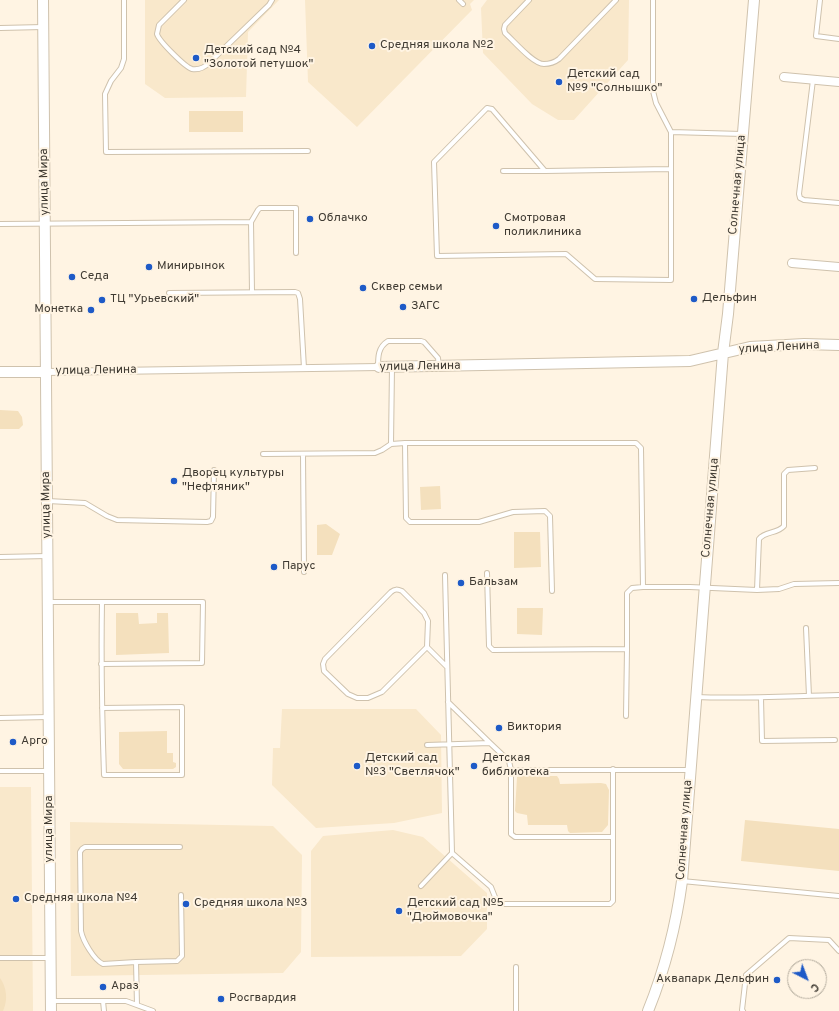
<!DOCTYPE html>
<meta charset="utf-8">
<style>
body{margin:0}
#map{position:relative;width:839px;height:1011px;overflow:hidden;background:#fff4e3;font-family:Overpass,sans-serif}
canvas{display:block}
.north{position:absolute;left:787px;top:959px;width:40px;height:40px;box-sizing:border-box;background:#fff4e3;border:1px solid #b2aa9c;border-radius:50%;rotate:138deg;font-size:11px;font-weight:700;line-height:16px;text-align:center;color:#3f3a32}
.north::after{content:'';display:block;margin:auto;width:14px;height:18px;background:#1e5ac7;clip-path:polygon(50% 0,100% 100%,50% 72%,0 100%)}
</style>
<div id="map">
<canvas width="839" height="1011"></canvas>
<div class="north">С</div>
</div>
<script>
const ctx = document.querySelector('canvas').getContext('2d');
ctx.lineJoin = 'round';
function fill(path, color) { ctx.fillStyle = color; ctx.fill(path, 'evenodd'); }
function stroke(path, color, width, dash) { ctx.strokeStyle = color; ctx.lineWidth = width; ctx.lineCap = dash ? 'butt' : 'round'; ctx.setLineDash(dash || []); ctx.stroke(path); }
function drawText(font, color, halo, rows, align = 'center') {
  ctx.font = font + ' Overpass,sans-serif'; ctx.lineWidth = 4; ctx.setLineDash([]); ctx.textBaseline = 'middle'; ctx.strokeStyle = halo; ctx.fillStyle = color; for (const [text, x, y, turn = 0] of rows) {
    ctx.save(); ctx.translate(x, y); ctx.rotate((+turn || 0) * Math.PI / 180); ctx.textAlign = isNaN(turn) ? turn : align; if (halo) ctx.strokeText(text, 0, 0); ctx.fillText(text, 0, 0); ctx.restore();
  }
}
const built = new Path2D(`
 M145 0H279L248 32 246 97 165 98 145 84Z
 M305 0H474L470 4 472 10 357 127 308 82Z
 M487 0H629L628 60 574 120H558L532 104 483 53 481 8Z
 M282 709H416L441 735 442 813 394 823 316 828 272 785 273 748H280Z
 M0 787H31L33 1011H0Z
 M70 822 273 826 302 855 301 952 283 973 71 976Z
 M393 830 423 837 487 893V929L461 956 311 957V851L323 836Z`);
const green = new Path2D(`
 M189 111H243V132H189Z
 M0 410 18 411 22 417 23 425 19 429H0Z
 M440 486 441 509 421 510 420 487Z
 M326 524 340 534 332 555H317V525Z
 M514 532H540L541 567 514 568Z
 M517 608H543L542 635 517 634Z
 M116 613H138L139 624 157 623V613H168L169 653 116 655Z
 M167 731V753H173V762L176 763V767L173 769H123L119 764V732Z
 M521 776H557L559 779 560 784 601 783 606 784 609 790 608 825 602 832 570 833 568 831 567 825H528L527 815 517 813 515 811 517 777Z
 M745 820 839 829V871L741 861Z
 M0 978C7 988 8 1000 3 1011H0Z`);
const service = new Path2D(`
 M124 0V59L121 68 111 81 105 94 106 152 308 151
 M184 0 159 25 157 34C159 41 185 67 192 69 199 70 204 68 209 63L269 5 272 0
 M459 0 463 4
 M529 0 505 25 504 29 505 33C514 41 533 64 544 64 550 64 555 62 559 59L616 0
 M653 0V91L656 103 671 132
 M820 0 816 36 839 39
 M0 28 43 27
 M813 80 799 194 800 198 804 200 839 203
 M670 169 545 171 492 109 487 108 434 162 437 256 566 254 595 279 671 280V132L742 134
 M503 171H545
 M251 222 258 210 260 208H296V253
 M0 224 251 222 252 292
 M169 293 295 292 298 293 300 299 304 368
 M378 367C378 357 378 347 388 341H421L424 342 438 358 439 366
 M405 443 406 518 410 522H479L513 512 545 511 550 516 552 591
 M391 444 392 367
 M263 454 375 453 382 450 391 444 405 443H636L641 448 643 587H690L757 590 759 539C765 531 777 534 784 526V474L788 470 815 468
 M303 454 304 572
 M48 501 85 503 107 516 117 520 207 522 211 521 213 517 214 470
 M0 557 48 556
 M487 573 489 646 493 650 627 649V593L632 588 643 587
 M757 590 779 589 794 584 839 583
 M49 602H203L202 663 101 664
 M102 602C101 660 102 717 104 775H182V707L102 708
 M806 628 809 696
 M427 647 382 692 368 698H357L348 694 324 671 323 664 325 659 391 592C395 589 397 589 402 591L424 613 428 621 427 647 447 667
 M696 697C744 699 791 696 839 695
 M761 698 762 741 835 740
 M448 702 490 743
 M626 716 627 649
 M0 718 49 717
 M427 745 490 743 509 761 511 770
 M0 771H49
 M613 837H515L511 834V770H690
 M452 853 491 887 497 902 501 904H610L613 901V769
 M682 881 839 896
 M421 886 452 853 445 575
 M0 958H50
 M136 962 103 964C94 960 83 941 81 931L80 852 82 849 85 847H180
 M516 967V1011
 M51 1001H126L153 1011
 M103 1001 104 1011
 M137 1005 136 962 177 961 182 956 181 895
 M743 1011 742 1010 746 975 789 938 829 940 839 951`);
const pedestrian = new Path2D(`
 M46 372 379 367`);
const minor = new Path2D(`
 M784 77 839 82
 M792 263 839 267`);
const tertiary = new Path2D(`
 M43 0 51 1011
 M379 367 690 361 750 347 804 344 839 345
 M0 372H46
 M648 1011C665 969 676 926 682 881L723 353 728 314 754 0`);
const markers = [
 [372,46,4,"#1e5ac7"],
 [196,58,4,"#1e5ac7"],
 [559,82,4,"#1e5ac7"],
 [310,219,4,"#1e5ac7"],
 [496,226,4,"#1e5ac7"],
 [149,267,4,"#1e5ac7"],
 [72,277,4,"#1e5ac7"],
 [363,288,4,"#1e5ac7"],
 [694,299,4,"#1e5ac7"],
 [102,300,4,"#1e5ac7"],
 [403,307,4,"#1e5ac7"],
 [91,310,4,"#1e5ac7"],
 [174,481,4,"#1e5ac7"],
 [274,567,4,"#1e5ac7"],
 [461,583,4,"#1e5ac7"],
 [499,728,4,"#1e5ac7"],
 [13,742,4,"#1e5ac7"],
 [357,766,4,"#1e5ac7"],
 [474,766,4,"#1e5ac7"],
 [16,899,4,"#1e5ac7"],
 [186,904,4,"#1e5ac7"],
 [399,911,4,"#1e5ac7"],
 [777,980,4,"#1e5ac7"],
 [103,987,4,"#1e5ac7"],
 [221,999,4,"#1e5ac7"]
];
const poiNames = [
 ["Средняя школа №2",380,46],
 ["Детский сад №4",204,51],
 ["\"Золотой петушок\"",204,65],
 ["Детский сад",567,75],
 ["№9 \"Солнышко\"",567,89],
 ["Облачко",318,219],
 ["Смотровая",504,219],
 ["поликлиника",504,233],
 ["Минирынок",157,267],
 ["Седа",80,277],
 ["Сквер семьи",371,288],
 ["Дельфин",702,299],
 ["ТЦ \"Урьевский\"",110,300],
 ["ЗАГС",411,307],
 ["Монетка",83,310,"right"],
 ["Дворец культуры",182,474],
 ["\"Нефтяник\"",182,488],
 ["Парус",282,567],
 ["Бальзам",469,583],
 ["Виктория",507,728],
 ["Арго",21,742],
 ["Детский сад",365,759],
 ["№3 \"Светлячок\"",365,773],
 ["Детская",482,759],
 ["библиотека",482,773],
 ["Средняя школа №4",24,899],
 ["Средняя школа №3",194,904],
 ["Детский сад №5",407,904],
 ["\"Дюймовочка\"",407,918],
 ["Аквапарк Дельфин",769,980,"right"],
 ["Араз",111,987],
 ["Росгвардия",229,999]
];
const streetNames = [
 ["улица Мира",45,182,-91],
 ["Солнечная улица",738,185,-85],
 ["улица Ленина",779,348,-3],
 ["улица Ленина",420,367,-1],
 ["улица Ленина",96,371,-1],
 ["улица Мира",47,505,-91],
 ["Солнечная улица",711,508,-85],
 ["улица Мира",50,829,-90],
 ["Солнечная улица",685,830,-86]
];
fill(built, '#f9e8cb');
fill(green, '#f4e0bd');
stroke(service, '#cfc2ad', 6);
stroke(pedestrian, '#cfc2ad', 8);
stroke(minor, '#cfc2ad', 10);
stroke(tertiary, '#cfc2ad', 12);
stroke(service, '#fff', 4);
stroke(pedestrian, '#fff', 6);
stroke(minor, '#fff', 8);
stroke(tertiary, '#fff', 10);
for (const [x, y, r, color] of markers) { const dot = new Path2D(); dot.arc(x, y, r, 0, 2 * Math.PI); ctx.fillStyle = color; ctx.fill(dot); stroke(dot, '#fff4e3', 1.5); }
drawText('12px', '#3f3a32', '#fff4e3', poiNames, 'left');
drawText('12px', '#3f3a32', '#fff4e3', streetNames);
</script>
